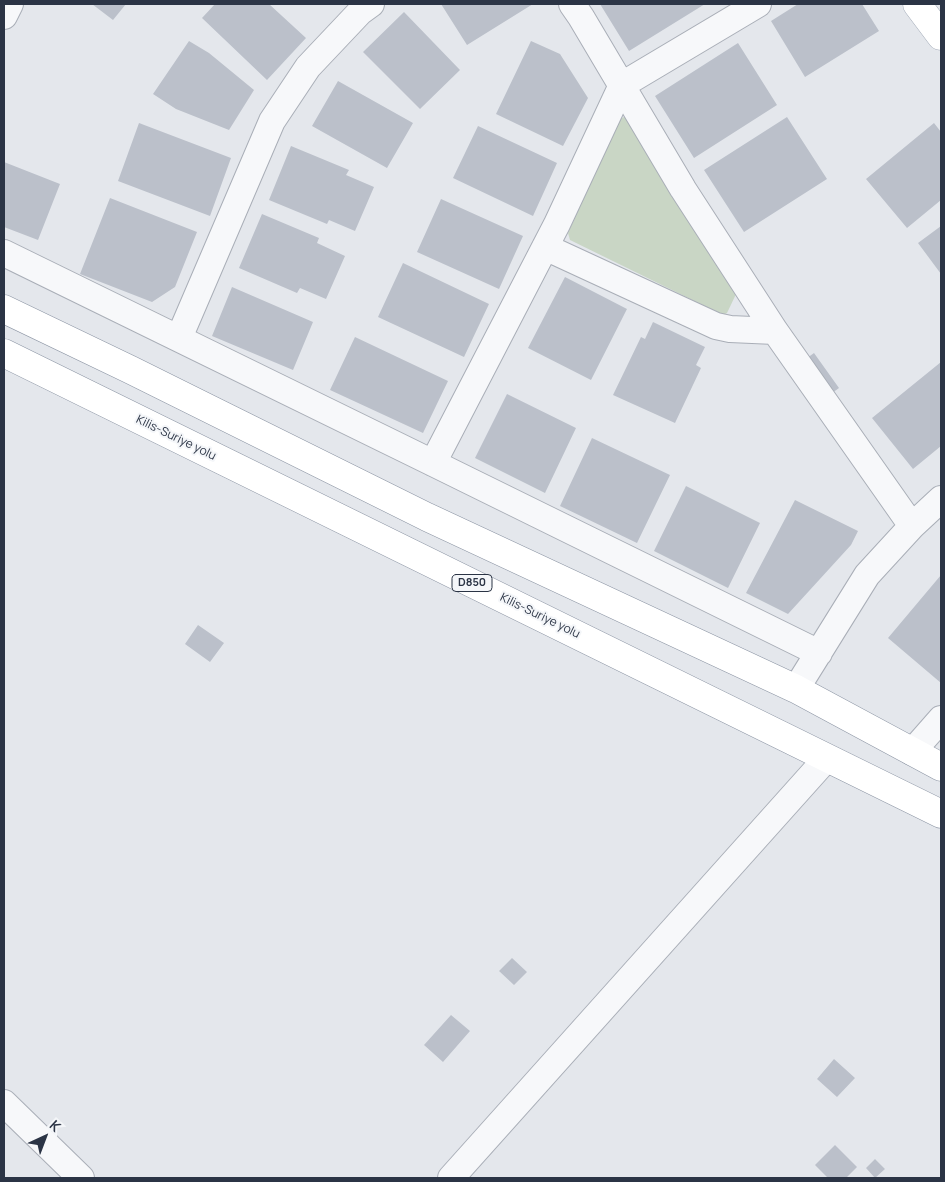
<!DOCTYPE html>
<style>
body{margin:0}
#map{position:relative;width:945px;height:1182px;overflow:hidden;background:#e4e7ec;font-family:Manrope,sans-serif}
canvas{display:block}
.frame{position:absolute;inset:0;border:5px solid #2b3445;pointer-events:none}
.north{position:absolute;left:20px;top:1112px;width:50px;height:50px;-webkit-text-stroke:4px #f4f6f9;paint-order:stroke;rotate:43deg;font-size:14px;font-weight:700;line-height:20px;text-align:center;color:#2b3445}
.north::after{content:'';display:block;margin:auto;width:18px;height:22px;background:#2b3445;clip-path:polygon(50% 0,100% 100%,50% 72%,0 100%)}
</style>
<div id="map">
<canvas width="945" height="1182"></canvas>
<div class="frame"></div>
<div class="north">K</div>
</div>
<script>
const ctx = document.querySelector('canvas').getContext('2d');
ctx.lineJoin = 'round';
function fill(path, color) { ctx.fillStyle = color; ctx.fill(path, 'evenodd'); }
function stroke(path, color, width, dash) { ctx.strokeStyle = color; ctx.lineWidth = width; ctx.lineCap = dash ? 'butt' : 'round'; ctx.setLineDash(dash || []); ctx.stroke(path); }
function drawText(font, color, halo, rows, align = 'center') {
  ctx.font = font + ' Manrope,sans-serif'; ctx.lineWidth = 4; ctx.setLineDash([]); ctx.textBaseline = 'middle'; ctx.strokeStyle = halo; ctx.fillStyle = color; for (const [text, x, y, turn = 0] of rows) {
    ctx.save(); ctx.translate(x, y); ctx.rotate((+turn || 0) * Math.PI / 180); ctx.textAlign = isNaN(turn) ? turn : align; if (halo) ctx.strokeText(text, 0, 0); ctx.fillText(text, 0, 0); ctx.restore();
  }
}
const green = new Path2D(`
 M626 116 738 290 727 313 723 315 570 240 568 233 618 120Z`);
const building = new Path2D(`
 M92 4H126L113 20Z
 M215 4H269L306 38 267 80 202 18Z
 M441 4H533L467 45Z
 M600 4H705L629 51Z
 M798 4H862L879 31 805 77 771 21Z
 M404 12 460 70 420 109 363 52Z
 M189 41 209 53 254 90 229 130 176 109 153 94Z
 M531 41 560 54 588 98 563 146 496 114Z
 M738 43 777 105 694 158 655 96Z
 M338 81 413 123 387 168 312 126Z
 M787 117 827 179 744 232 704 170Z
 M139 123 231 158 210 216 118 181Z
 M934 123 941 132V200L907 228 866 179Z
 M478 126 557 163 533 216 453 178Z
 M291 146 349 170 346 175 374 187 355 231 329 220 327 224 269 200Z
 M4 162 60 184 38 240 4 227Z
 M110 198 197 232 175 287 152 302 80 274Z
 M441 199 523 236 499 289 417 252Z
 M262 214 319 238 317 243 345 256 326 299 300 288 297 293 239 268Z
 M941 226V274L918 243Z
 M403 263 489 304 464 357 378 317Z
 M565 277 627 309 591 380 528 348Z
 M232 287 313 322 293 370 212 336Z
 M653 322 705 347 696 365 701 368 675 423 613 395 641 337 645 339Z
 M355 337 448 381 423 433 330 390Z
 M814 353 839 388 828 396 803 361Z
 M941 362V446L913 469 872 418Z
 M507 394 576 428 545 493 475 458Z
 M592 438 670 475 637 543 560 506Z
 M686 486 760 523 728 588 654 551Z
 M795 500 858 531 851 545 788 614 746 593Z
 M941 575V683L888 638Z
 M198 625 224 643 210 662 185 644Z
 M512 958 527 972 514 985 499 971Z
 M451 1015 470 1031 443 1062 424 1045Z
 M834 1059 855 1078 837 1097 817 1079Z
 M835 1145 857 1167 846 1178H828L815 1165Z
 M875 1159 885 1169 875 1178 866 1168Z`);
const minor = new Path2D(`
 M572 4 581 17 683 189 775 331 912 526
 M4 16 10 4
 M545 247 716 326 730 329 775 331
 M4 253 433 463 819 653
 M179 338 272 121 308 67 360 12 371 4
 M433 463 557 224 622 85 758 4
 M796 689 867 575 912 526 941 499
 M912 752 941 719
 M4 1103 81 1178
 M451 1178 827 758`);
const major = new Path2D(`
 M917 4 941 36`);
const highway = new Path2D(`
 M4 309 131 370 427 517 796 689 941 767
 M4 353 941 814`);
const shields = [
 [472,583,40]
];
const shieldNames = [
 ["D850",472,583]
];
const streetNames = [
 ["Kilis-Suriye yolu",176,438,26],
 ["Kilis-Suriye yolu",540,616,26]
];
fill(green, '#c9d6c5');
fill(building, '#bbc0ca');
stroke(minor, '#a9aeb7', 28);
stroke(major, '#a3abb8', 29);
stroke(highway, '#8b94a3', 29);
stroke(minor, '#f7f8fa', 26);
stroke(major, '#fff', 28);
stroke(highway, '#fff', 28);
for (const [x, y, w] of shields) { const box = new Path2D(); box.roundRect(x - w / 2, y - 8.5, w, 17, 4); ctx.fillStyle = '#f4f6f9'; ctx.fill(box); stroke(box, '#2b3445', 1); }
drawText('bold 11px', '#2b3445', null, shieldNames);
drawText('12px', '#2b3445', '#f4f6f9', streetNames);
</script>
